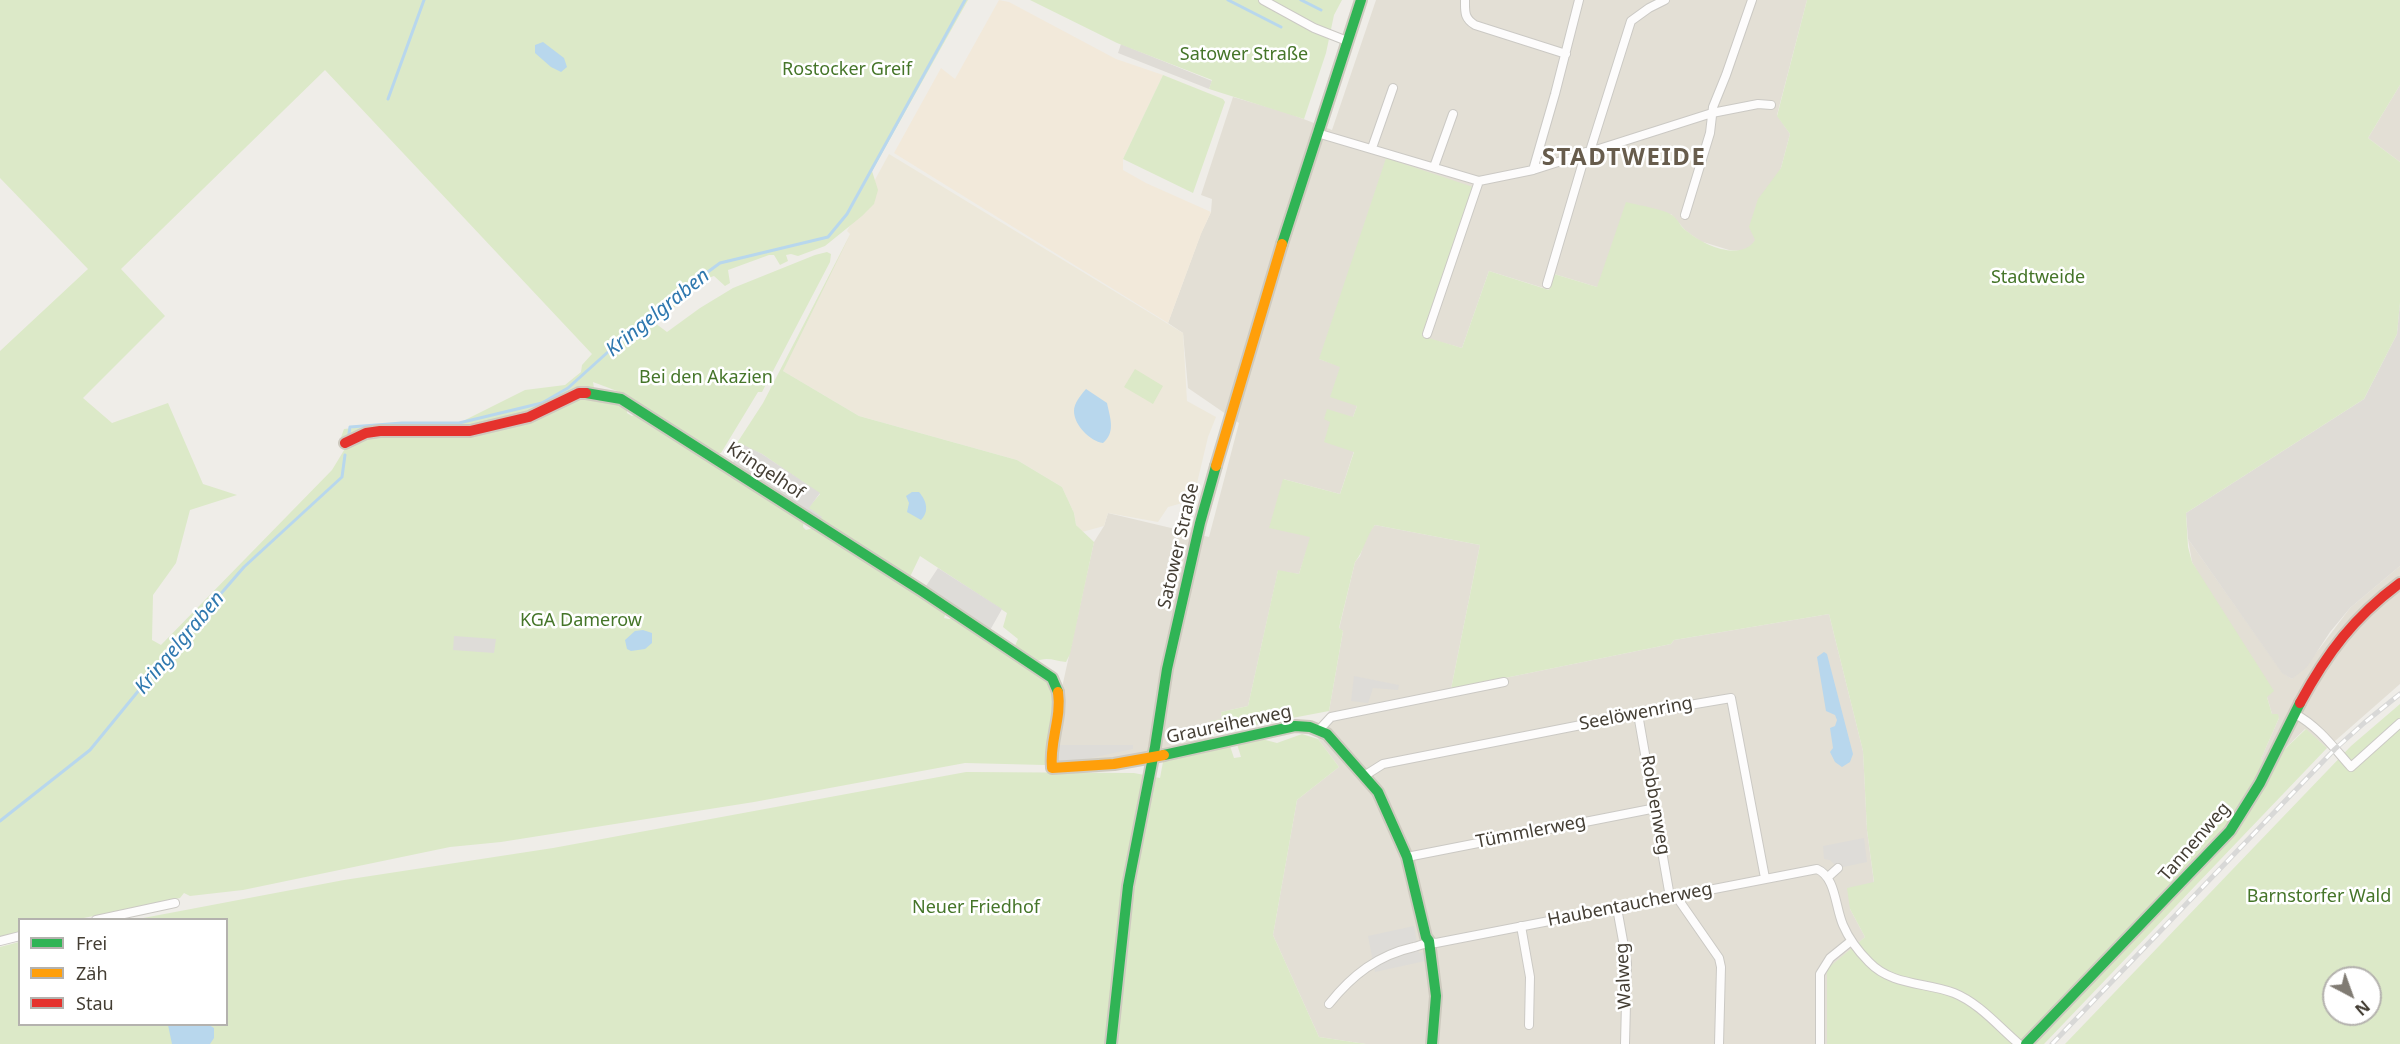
<!DOCTYPE html>
<meta charset="utf-8">
<style>
body{margin:0}
#map{position:relative;width:2400px;height:1044px;overflow:hidden;background:#efede8;font-family:"Noto Sans",sans-serif}
canvas{display:block}
.legend{position:absolute;left:18px;top:918px;width:210px;height:108px;box-sizing:border-box;background:#fff;border:2px solid #b4b2ae;margin:0;padding:8px 10px;list-style:none;font-size:18px;color:#443e34}
.legend li{display:flex;align-items:center;gap:12px;height:30px}
.legend b{width:30px;border:2px solid #b4b2ae}
.north{position:absolute;left:2322px;top:966px;width:60px;height:60px;box-sizing:border-box;background:#fff;border:2px solid #b4b2ae;border-radius:50%;rotate:139deg;font-size:16px;font-weight:700;line-height:24px;text-align:center;color:#443e34}
.north::after{content:'';display:block;margin:auto;width:21px;height:27px;background:#807b73;clip-path:polygon(50% 0,100% 100%,50% 72%,0 100%)}
</style>
<div id="map">
<canvas width="2400" height="1044"></canvas>
<ul class="legend">
<li><b style="height:8px;background:#30b455"></b>Frei</li>
<li><b style="height:8px;background:#ff9f0a"></b>Zäh</li>
<li><b style="height:8px;background:#e5322d"></b>Stau</li>
</ul>
<div class="north">N</div>
</div>
<script>
const ctx = document.querySelector('canvas').getContext('2d');
ctx.lineJoin = 'round';
function fill(path, color) { ctx.fillStyle = color; ctx.fill(path, 'evenodd'); }
function stroke(path, color, width, dash) { ctx.strokeStyle = color; ctx.lineWidth = width; ctx.lineCap = dash ? 'butt' : 'round'; ctx.setLineDash(dash || []); ctx.stroke(path); }
function drawText(font, color, halo, rows, align = 'center') {
  ctx.font = font + ' "Noto Sans",sans-serif'; ctx.lineWidth = 5; ctx.setLineDash([]); ctx.textBaseline = 'middle'; ctx.strokeStyle = halo; ctx.fillStyle = color; for (const [text, x, y, turn = 0] of rows) {
    ctx.save(); ctx.translate(x, y); ctx.rotate((+turn || 0) * Math.PI / 180); ctx.textAlign = isNaN(turn) ? turn : align; if (halo) ctx.strokeText(text, 0, 0); ctx.fillText(text, 0, 0); ctx.restore();
  }
}
const residential = new Path2D(`
 M1376 0H1807L1777 115 1790 134 1781 168 1755 241 1751 247 1742 251 1729 250 1700 241 1686 231 1671 214 1597 287 1554 274 1550 290 1489 271 1462 348 1422 337 1473 187 1319 359 1340 366 1357 406 1353 417 1331 421 1354 451 1340 494 1283 479 1311 537 1299 574 1278 571 1248 706 1221 712 1222 719 1211 721 1213 738 1084 767 1045 765 1094 542 1104 526 1108 513 1209 537 1239 423 1188 388 1183 333 1168 323 1201 233 1211 212 1212 199 1201 195 1233 97 1288 113 1332 130Z
 M2400 85V162L2368 138Z
 M1375 525 1480 545 1451 689 1671 644 1674 640 1829 614 1863 751 1867 830 1874 883 1850 909 1865 937 1827 970V1044H1366L1319 1037 1273 935 1297 800 1339 767 1318 739 1329 711 1343 631 1339 629 1355 562 1360 556 1367 534Z
 M2188 539 2282 672 2292 679 2320 648 2350 608 2400 566V684L2327 748 2305 729 2269 764 2261 759 2279 718 2272 714 2267 697 2192 562Z`);
const commercial = new Path2D(`
 M999 0 1009 2 1116 59 1163 75 1123 159V170L1146 183 1211 212 1201 234 1168 323 894 153 941 68 955 79Z`);
const industrial = new Path2D(`
 M1121 44 1212 81 1209 89 1118 53Z
 M2400 302V566L2350 608 2330 632 2307 667 2292 679 2282 673 2188 539 2186 513 2364 399 2397 334Z`);
const education = new Path2D(`
 M889 154 1183 333 1187 401 1216 417 1208 437 1193 500 1168 507 1158 522 1108 513 1104 526 1082 532 1076 525 1074 513 1062 487 1017 460 859 416 783 371 784 364 850 234 847 231Z`);
const green = new Path2D(`
 M0 0H968L872 171 878 190 874 204 862 216 825 246 798 256 791 254 786 255 788 261 780 265 774 255H769L728 270 730 283 725 286 714 276 711 277 655 323 667 332 700 308 733 288 815 255 827 252 831 254 830 262 762 392H758L721 453H716L625 394 593 382 594 388 609 399 627 408V413L632 416 636 414 804 520 803 527 806 530 813 528 946 612 944 618 949 619 953 618 985 637V641L989 644 1044 675 1053 689 1056 710 1045 765 965 763 754 802 501 842 450 847 243 890 190 896 184 893 180 898 79 919 20 920 19 933 0 938V351L88 269 0 178ZM325 70 592 354 582 365 581 372 565 385 525 390 459 423H402L344 429 340 440 346 447 332 470 161 645 152 640 153 595 176 563 190 510 237 495 203 484 168 403 112 423 83 398 165 316 121 269Z
 M1030 0H1342L1334 15 1326 53 1304 119 1209 89 1212 80 1117 43Z
 M1807 0H2400V85L2368 138 2400 162V302L2397 334 2364 399 2186 513 2188 547 2192 562 2274 691 2267 697 2272 714H2278L2279 718 2261 759 2269 764 2306 729 2327 748 2044 1044H1827V969L1865 937 1850 909 1847 888 1874 882 1867 830 1863 751 1829 614 1674 640 1671 644 1451 689 1480 545 1375 525C1366 536 1364 551 1355 562L1339 628 1343 631 1329 711 1213 733 1210 721 1222 719 1221 712 1248 706 1278 570 1299 574 1310 537 1269 528 1283 479 1340 494 1354 452 1324 442 1330 422 1324 419 1327 409 1353 417 1357 406 1330 397 1340 367 1319 359 1386 158 1473 187 1422 336 1462 348 1489 271 1549 290 1554 274 1597 287 1626 202C1637 205 1663 209 1672 215 1678 219 1681 228 1688 232 1703 245 1741 262 1755 240L1749 227 1758 199 1781 168 1790 134 1777 116Z
 M1163 75 1223 99 1225 102 1193 193 1123 159Z
 M850 235 783 371 859 416 1017 460 1062 487 1074 513 1076 525 1094 542 1070 654 1066 662C1054 661 1047 656 1035 662L1014 648 1018 639 1003 627 1007 613 920 556 909 579 819 521 808 508 820 494 762 454 737 443 763 403Z
 M1135 369 1163 386 1153 404 1124 387Z
 M2400 704V1044H2065L2351 746ZM2334 978H2370V1014H2334Z
 M1302 734 1318 739 1339 767 1297 800 1273 935 1319 1037 1366 1044H0V947L19 942 20 1024H226V920L138 919 344 880 553 848 966 772 1134 773 1160 778 1163 762 1230 746 1234 758 1241 757 1237 744 1258 738 1277 743Z`);
const parking = new Path2D(`
 M744 445 762 454 820 493 809 508 822 517 819 521 732 464Z
 M938 568 1002 609 989 632 932 594 933 591 926 586Z
 M454 636 496 639 494 653 453 650Z
 M1354 676 1399 685 1398 690 1373 688 1368 703 1351 701Z
 M1058 745H1133V749L1081 760V766L1056 764Z
 M1864 838 1867 862 1838 868 1830 860 1824 859 1823 846Z
 M1414 926 1419 953 1423 952 1425 961 1375 972 1368 936Z`);
const water = new Path2D(`
 M543 42 564 58 567 67 561 72 551 67 535 53V45Z
 M1086 389 1107 403C1110 418 1116 432 1103 443 1090 441 1074 425 1074 411 1074 403 1081 395 1086 389Z
 M912 492H919C926 500 930 511 921 520L907 512 909 503 906 496Z
 M643 630 652 633V643L645 649 631 651 627 649 625 640 635 631Z
 M1824 652 1827 654 1853 754 1850 762 1842 767 1835 762 1830 752 1833 748 1830 728 1835 726 1837 720 1835 715 1826 711 1817 657Z
 M168 1025H209L214 1028V1038L210 1044H172Z`);
const stream = new Path2D(`
 M1228 0 1281 27
 M1301 0 1321 10
 M388 99 424 0
 M348 440 350 427 402 423H459L542 403 568 388 649 315 720 263 828 237 847 214 965 0
 M0 821 90 750 171 651 244 567 342 477 345 455`);
const street = new Path2D(`
 M1263 0 1314 28 1347 41
 M1465 0C1465 12 1464 18 1475 25L1566 54
 M1317 133 1479 181 1533 170 1712 113 1758 104 1771 105
 M1372 148 1393 88
 M1590 151 1631 21 1649 8 1665 0
 M1434 167 1453 114
 M1533 170 1555 94 1579 0
 M1685 215 1710 133 1713 107 1726 75 1752 0
 M1547 284 1586 152
 M1427 334 1479 181
 M1638 714 1670 897
 M2295 714C2318 726 2334 748 2351 767L2400 723
 M1319 730 1331 717 1504 682
 M1364 776 1383 764 1642 713 1731 698 1765 878
 M1407 857 1656 808
 M1828 877 1838 868
 M1676 896 1719 958 1721 967 1719 1044
 M1617 908 1627 963 1625 1044
 M96 920 175 903
 M1521 926 1530 977 1529 1025
 M0 941 20 936
 M1329 1004C1352 975 1378 955 1414 947 1422 945 1428 941 1436 943L1817 869C1836 877 1835 907 1843 925 1849 939 1858 951 1869 962 1892 986 1925 982 1954 993 1979 1003 1999 1027 2019 1044
 M1820 1044V974L1830 958 1851 941`);
const fast = new Path2D(`
 M1282 244 1361 0
 M586 393 621 399 922 591 1052 678 1058 692
 M1164 755 1295 726 1310 727 1327 734 1378 792 1407 857 1426 937 1429 941 1436 996 1432 1044
 M1111 1044 1128 886 1155 747 1167 669 1200 523 1216 466
 M2026 1044 2230 831 2260 783 2300 703`);
const slow = new Path2D(`
 M1216 466 1282 244
 M1058 692C1062 718 1049 742 1052 768L1114 764 1164 755`);
const jam = new Path2D(`
 M345 443 366 433 380 431H470L529 417 579 393H586
 M2300 703C2327 653 2354 617 2400 583`);
const rail = new Path2D(`
 M2052 1044 2335 749 2364 723 2400 694`);
const parkNames = [
 ["Satower Straße",1244,55],
 ["Rostocker Greif",847,70],
 ["Stadtweide",2038,278],
 ["Bei den Akazien",706,378],
 ["KGA Damerow",581,621],
 ["Barnstorfer Wald",2319,897],
 ["Neuer Friedhof",976,908]
];
const streetNames = [
 ["Kringelhof",765,471,33],
 ["Satower Straße",1179,546,-77],
 ["Seelöwenring",1636,714,-11],
 ["Graureiherweg",1229,725,-12],
 ["Robbenweg",1655,805,80],
 ["Tümmlerweg",1531,832,-11],
 ["Tannenweg",2195,842,-49],
 ["Haubentaucherweg",1630,905,-11],
 ["Walweg",1624,976,-93]
];
const waterNames = [
 ["Kringelgraben",658,313,-39],
 ["Kringelgraben",180,643,-50]
];
const districtNames = [
 ["STADTWEIDE",1624,158]
];
fill(residential, '#e3dfd5');
fill(commercial, '#f2e9da');
fill(industrial, '#dfdcd6');
fill(education, '#ede8da');
fill(green, '#dce9c8');
fill(parking, '#dedcd8');
fill(water, '#b8d7ed');
stroke(stream, '#b8d7ed', 3);
stroke(street, '#cbc9c4', 10);
stroke(fast, '#cecabf', 14);
stroke(slow, '#cecabf', 14);
stroke(jam, '#cecabf', 14);
stroke(street, '#fdfcfc', 8);
stroke(fast, '#30b455', 10);
stroke(slow, '#ff9f0a', 10);
stroke(jam, '#e5322d', 10);
stroke(rail, '#d8d8d7', 5);
stroke(rail, '#fff', 3, [9]);
drawText('18px', '#457529', '#fff', parkNames);
drawText('18px', '#443e34', '#fff', streetNames);
drawText('italic 20px', '#2f78af', '#fff', waterNames);
ctx.letterSpacing = '1.5px';
drawText('bold 24px', '#675c4c', '#fff', districtNames);
ctx.letterSpacing = '0px';
</script>
